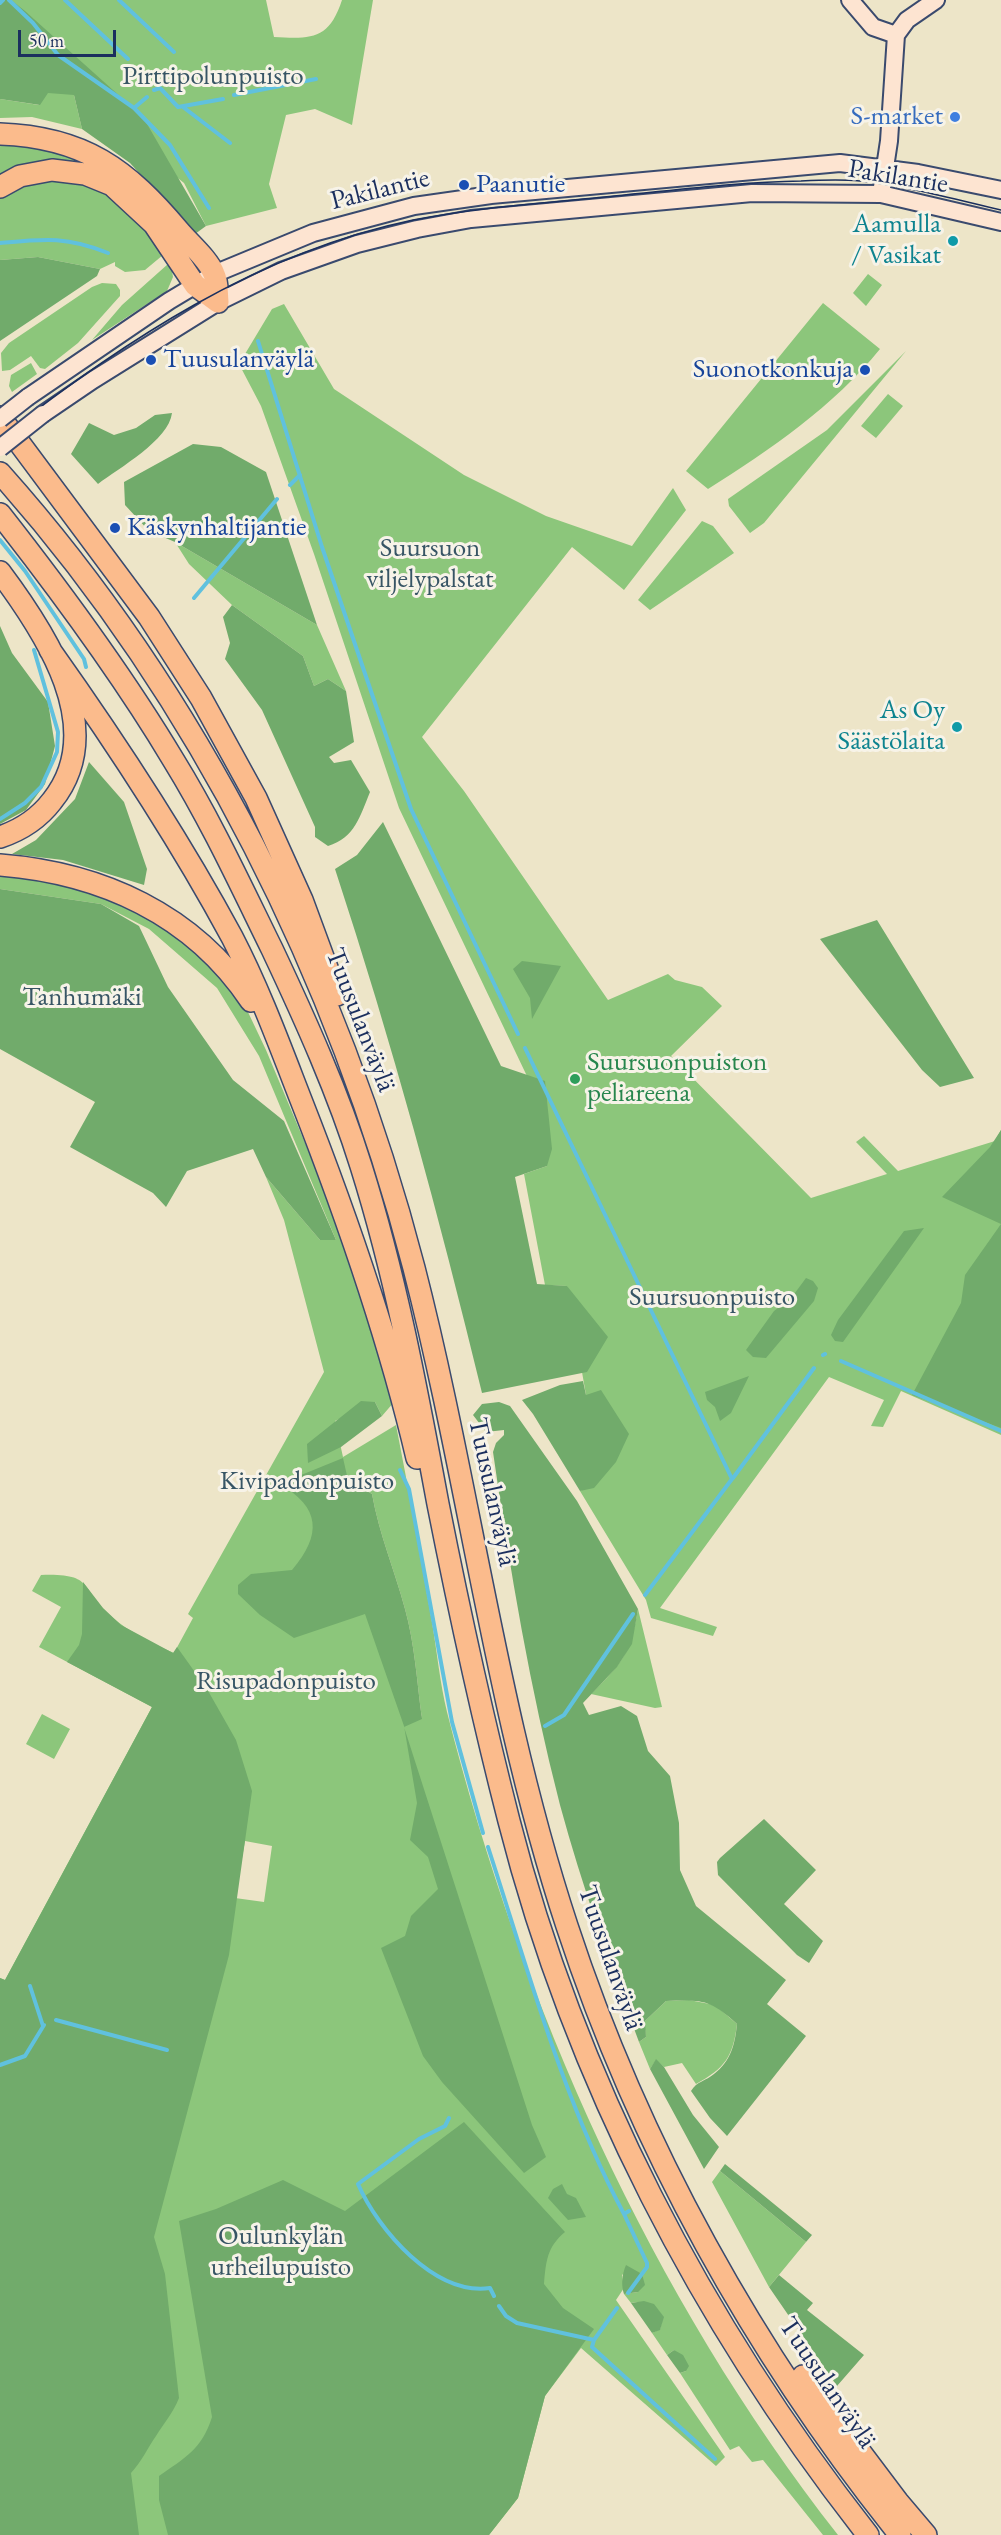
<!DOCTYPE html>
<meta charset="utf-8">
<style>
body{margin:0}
#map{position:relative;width:1001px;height:2535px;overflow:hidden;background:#ede5c8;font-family:"EB Garamond",serif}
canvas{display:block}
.scale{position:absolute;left:18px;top:30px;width:98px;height:27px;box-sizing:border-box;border:3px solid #1b2f5e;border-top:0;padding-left:8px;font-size:18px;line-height:21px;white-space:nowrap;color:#1b2f5e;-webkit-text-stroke:4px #f7f3e8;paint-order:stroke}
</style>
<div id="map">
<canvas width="1001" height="2535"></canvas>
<div class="scale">50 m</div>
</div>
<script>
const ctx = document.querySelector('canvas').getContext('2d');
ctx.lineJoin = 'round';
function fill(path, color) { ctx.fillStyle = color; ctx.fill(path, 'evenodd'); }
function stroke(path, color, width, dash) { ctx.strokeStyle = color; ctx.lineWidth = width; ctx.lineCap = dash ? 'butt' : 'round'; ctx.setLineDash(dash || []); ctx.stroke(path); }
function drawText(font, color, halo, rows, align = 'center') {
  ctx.font = font + ' "EB Garamond",serif'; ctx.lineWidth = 6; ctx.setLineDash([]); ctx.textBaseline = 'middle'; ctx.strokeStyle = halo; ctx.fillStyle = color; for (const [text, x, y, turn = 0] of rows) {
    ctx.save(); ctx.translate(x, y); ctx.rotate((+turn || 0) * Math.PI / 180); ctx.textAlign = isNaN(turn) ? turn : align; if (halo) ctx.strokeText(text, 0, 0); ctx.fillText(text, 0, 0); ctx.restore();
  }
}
const green = new Path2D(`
 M0 0H266L274 37C311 39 329 40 342 0H373L352 125 315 109 286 115 269 184 277 208 206 226 184 183 74 95 82 129 32 117 0 118V99L39 105Z
 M0 142 30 144 97 165 0 179Z
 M70 180 103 189 135 215 163 255 145 270 125 272 115 266V262L100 269 38 257 0 260V197L34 181Z
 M168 264 171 265 173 277 167 291 92 340 122 305Z
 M868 274 882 285 866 306 853 293Z
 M102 283 116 284 120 290V296L78 343 45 369 40 368 31 356 10 370 2 371 1 353 9 343 92 287Z
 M823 303 880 349C833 407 771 449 708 489L686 471Z
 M284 304 334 389 464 475 546 516 632 546 673 488 686 510 624 590 572 547 422 737 464 791 608 1000 668 974 675 980 702 987 722 1006 671 1056 811 1198 887 1174 856 1142 864 1136 898 1171 995 1141 1001 1130V1435L901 1391 883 1427 871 1426 884 1400 829 1377 660 1608 717 1627 713 1636 651 1618 646 1600 580 1491 584 1489 586 1395 567 1286 545 1285 524 1174 547 1166 536 1095 399 808 314 554 261 406 239 364 272 309Z
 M906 351 764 523 750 533 729 506 728 499 827 430Z
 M31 363 37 374 12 392 9 386 11 375Z
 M888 394 903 406 876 438 861 426Z
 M702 521 713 526 734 553 650 610 638 600Z
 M175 542 317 625 346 691 328 679 314 686 303 656 232 605 189 564Z
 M0 873 74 886 143 912 185 941 221 976 247 1010 266 1050 339 1224 394 1402 382 1416 375 1402 335 1421 343 1457 396 1425C409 1490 420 1556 432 1622 437 1652 440 1683 447 1712 522 2007 650 2294 838 2535H823L763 2460 752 2462 739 2446 730 2450 680 2373 686 2371 674 2350 667 2355 652 2333 660 2329 663 2317C654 2303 648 2300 631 2303L624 2294 638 2292 622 2274 624 2288 616 2300 725 2457 716 2466 581 2348 545 2396 518 2498 489 2535H0V1978L5 1980 152 1707 39 1647 61 1607 32 1591 41 1575C96 1573 79 1589 112 1617 129 1632 153 1644 174 1653L193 1618 188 1614 324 1372 284 1220 266 1177 320 1240H336L259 1056 217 988 149 929 101 904 0 889ZM357 1485 372 1494C379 1534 395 1571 405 1609 415 1645 417 1683 422 1719ZM245 1841 272 1846 264 1902 235 1898Z
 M638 1609 662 1707 655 1708 591 1694C623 1662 630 1654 638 1609Z
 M42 1714 70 1729 54 1759 26 1744Z
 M689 2000 715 2005 737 2024C733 2057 725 2068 696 2084L682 2063 664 2067 656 2060 650 2069 639 2042 646 2037 644 2022 666 2001Z
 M720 2171 806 2242 769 2287 712 2182Z`);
const forest = new Path2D(`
 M0 0H11L25 11 143 117 206 226 195 234 130 163 82 129 74 95 48 93 40 105 0 99Z
 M38 257 100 269 97 276 0 341V260Z
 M172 413C169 440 119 468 98 484L71 454 89 423 114 435 136 428 155 415Z
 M193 444 221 447 266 472 317 625 175 542 149 531 125 505 124 482Z
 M232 605 303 656 314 686 328 679 346 691 354 742 329 757 334 763 351 760 370 792C360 816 355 838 328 846L315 837V827L262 710 225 659 230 643 223 617Z
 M0 626 12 653 48 702 55 746 45 784 26 810 0 824Z
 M89 762 124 802 147 869 144 885 63 860 12 854 36 840 75 799Z
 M383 822 501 1066 545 1081 552 1149 547 1166 515 1177 537 1284 567 1286 608 1337 587 1372 482 1393C439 1216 392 1042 335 869L357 855Z
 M0 889 101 904 139 926 168 987 233 1080 284 1121 336 1240H320L266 1177 253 1149 187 1171 166 1207 153 1193 70 1147 95 1102 0 1049Z
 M877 920 974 1078 940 1087 922 1070 820 939Z
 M522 961 561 966 532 1019 530 998 513 969Z
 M1001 1130V1428L912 1395 961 1303 965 1275 1001 1224 942 1197 990 1147Z
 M924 1228 843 1342 835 1341 831 1335 838 1320 904 1231Z
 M806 1278 813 1281 818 1288 814 1301 766 1358 753 1357 746 1350 774 1311 792 1297Z
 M749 1376 731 1413 720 1421 715 1407 707 1400 705 1392Z
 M583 1381 586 1395 601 1390 629 1434 616 1462 594 1488 580 1491 533 1414 522 1400 560 1385Z
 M361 1401 375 1402 382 1416 341 1447 308 1463 307 1444Z
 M499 1402 510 1406 577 1501 638 1609 632 1644 617 1667 583 1703 589 1715 621 1706 637 1716 648 1751 670 1776 679 1823 680 1870 696 1906 786 1980 767 2004 806 2036 727 2136 710 2118 691 2091C697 2081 706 2081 714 2074 731 2061 735 2044 737 2024 709 1999 703 2000 666 2001L645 2021 646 2037 639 2042C610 1964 582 1886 560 1805 530 1689 510 1570 493 1452L496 1443 504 1435V1430L486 1432 473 1415 482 1404Z
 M343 1458 348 1480 372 1494C379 1534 395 1571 405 1609 415 1645 417 1683 422 1719L404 1727 532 2125 546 2157 524 2173 442 2082 423 2056 381 1948 405 1936 411 1916 438 1889 428 1857 410 1840 417 1803 404 1726 365 1614 294 1638 260 1615 238 1594V1585L251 1574 292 1570C322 1535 321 1507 279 1484Z
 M83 1582 103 1608 121 1625 173 1653 177 1647 207 1689 236 1740 252 1791 229 1955 154 2237 165 2274 179 2398C173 2413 164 2423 156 2436 147 2449 142 2461 131 2473L139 2535H0V1978L5 1980 152 1707 67 1662 79 1645 82 1634Z
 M764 1819 816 1870 784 1904 823 1941 809 1963 797 1955 718 1875 717 1862 720 1858Z
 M656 2059 664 2067 693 2115 719 2147 704 2169 650 2069Z
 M464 2122 565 2232C547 2247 546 2261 544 2284L563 2308 594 2329 545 2396 518 2498 489 2535H168L159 2500V2476C185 2458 202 2449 212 2417L179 2221 216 2209 283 2180 345 2211Z
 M725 2164 812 2235 806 2242 720 2171Z
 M562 2184 567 2194 576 2198 586 2217 568 2220 548 2198 553 2189Z
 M626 2265 642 2274 645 2285 638 2292 624 2294C621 2286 622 2274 626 2265Z
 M779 2275 813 2303 807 2310 864 2355 837 2386 769 2287Z
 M644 2301 654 2304 664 2317 660 2330 652 2333 631 2303Z
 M674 2350 683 2355 689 2366 686 2371 680 2373 667 2355Z`);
const stream = new Path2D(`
 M9 0 33 23 58 55 134 108 170 145 209 208
 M65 0 128 59
 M119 0 174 52
 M0 3 3 0
 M154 90 160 88 178 107 223 99
 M234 95 316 79
 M183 107 230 143
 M134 108 147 97
 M0 243C44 239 66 236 108 253
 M258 341 322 547 411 809 518 1034
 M290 485 300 475
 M0 540 25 571 84 659 86 667
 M194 598 277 499
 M0 819 25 803 41 787 57 752 58 732 34 650
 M525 1048 732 1479 645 1595
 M823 1355 825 1354
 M841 1361 1001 1431
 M400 1470 409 1489 452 1722 483 1833
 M733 1478 814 1368
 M545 1726 564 1715 633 1614
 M488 1847C528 1970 563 2100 624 2214
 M30 1986 43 2026
 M56 2020 167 2050
 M0 2065 25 2056 44 2025
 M449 2118 445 2126 419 2139 358 2184C378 2230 435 2296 490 2288L494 2296
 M628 2293 647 2267V2263L624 2214 629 2211
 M499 2306 506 2316 517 2323 594 2340
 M617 2308 594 2340 592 2347 715 2459`);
const secondary = new Path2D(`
 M850 0 873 27 896 35
 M881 194 889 141 896 35 907 20 936 0
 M28 397 169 301 214 274 313 233 414 206 491 195 840 163 918 173 1001 190
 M43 414 93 380 218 302 281 271 357 244 417 229 471 219 752 193 881 194 1001 222`);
const highway = new Path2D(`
 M0 134C84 137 127 169 179 231 190 244 208 259 214 274 218 282 217 293 218 302
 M0 187 20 176 52 170 85 174 112 185 154 224 195 285 218 302
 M0 417 149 617 201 698 256 798 302 900 337 995
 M0 473C200 697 339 979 414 1268 470 1486 496 1711 567 1926 639 2146 755 2354 900 2535
 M0 514C62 593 122 674 174 761 211 821 241 886 272 949 305 1019 338 1092 361 1166 396 1277 417 1391 438 1504 459 1610 482 1716 509 1821 575 2080 703 2325 868 2535
 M0 572C45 632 110 729 52 801 39 818 21 830 0 837
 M50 650C116 743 178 837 232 937 259 989 280 1046 301 1100 347 1217 388 1335 417 1458
 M0 865C101 873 193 914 251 1001
 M803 2376 898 2502 926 2535`);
const tram = new Path2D(`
 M0 438C122 342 258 252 413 220 479 207 548 203 614 196 677 190 738 182 801 181 820 180 840 179 860 181 907 186 954 199 1001 210`);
const secondaryBridge = new Path2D(`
 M0 419 28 397
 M0 448 43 414`);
const markers = [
 [955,117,6,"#3f7fe0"],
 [464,185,6,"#1a4fb4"],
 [953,241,6,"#0f9aa8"],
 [151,360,6,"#1a4fb4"],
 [865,370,6,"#1a4fb4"],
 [115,528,6,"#1a4fb4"],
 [957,727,6,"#0f9aa8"],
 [575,1079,6,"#2e9e5b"]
];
const parkNames = [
 ["Pirttipolunpuisto",213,77],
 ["Suursuon",430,549],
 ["viljelypalstat",430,580],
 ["Tanhumäki",82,998],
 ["Suursuonpuisto",712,1298],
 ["Kivipadonpuisto",307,1482],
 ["Risupadonpuisto",286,1682],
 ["Oulunkylän",281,2237],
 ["urheilupuisto",281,2268]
];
const shopNames = [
 ["S-market",943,117]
];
const streetNames = [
 ["Pakilantie",898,177,9],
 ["Pakilantie",380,190,-14],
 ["Tuusulanväylä",360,1020,69],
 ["Tuusulanväylä",492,1492,78],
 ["Tuusulanväylä",610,1958,71],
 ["Tuusulanväylä",827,2383,56]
];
const transitNames = [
 ["Paanutie",476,185],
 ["Tuusulanväylä",163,360],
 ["Suonotkonkuja",853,370,"right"],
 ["Käskynhaltijantie",127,528]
];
const cultureNames = [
 ["Aamulla",941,225],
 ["/ Vasikat",941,256],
 ["As Oy",945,711],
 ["Säästölaita",945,742]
];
const leisureNames = [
 ["Suursuonpuiston",587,1063],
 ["peliareena",587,1094]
];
fill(green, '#8cc67b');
fill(forest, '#71ab6b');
stroke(stream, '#60c1de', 4);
stroke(secondary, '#3a4a6e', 20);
stroke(highway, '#3a4a6e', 24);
stroke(secondary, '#fde4d1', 16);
stroke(highway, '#fbbb8c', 21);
stroke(tram, '#1b2f5e', 1.5);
stroke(secondaryBridge, '#3a4a6e', 20, []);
stroke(secondaryBridge, '#fde4d1', 16);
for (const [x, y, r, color] of markers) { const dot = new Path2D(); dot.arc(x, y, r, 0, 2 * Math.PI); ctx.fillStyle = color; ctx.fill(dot); stroke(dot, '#f7f3e8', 2); }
drawText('27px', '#375565', '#f7f3e8', parkNames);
drawText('27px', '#366cbe', '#f7f3e8', shopNames, 'right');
drawText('27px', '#1b2f5e', '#f7f3e8', streetNames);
drawText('27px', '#164399', '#f7f3e8', transitNames, 'left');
drawText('27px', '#0d838f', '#f7f3e8', cultureNames, 'right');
drawText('27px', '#27864d', '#f7f3e8', leisureNames, 'left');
</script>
